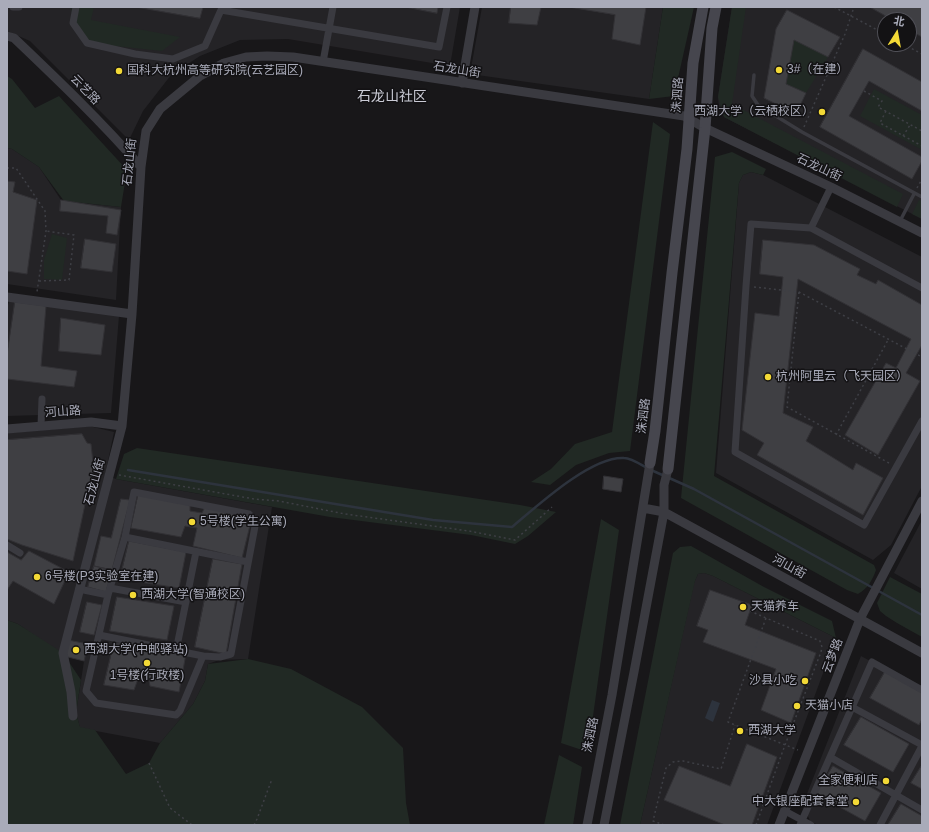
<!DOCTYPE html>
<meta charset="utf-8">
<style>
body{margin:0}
#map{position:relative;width:929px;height:832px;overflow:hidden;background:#181719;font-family:Helvetica,"Noto Sans SC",sans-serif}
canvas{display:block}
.frame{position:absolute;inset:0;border:8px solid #a9abb9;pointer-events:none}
.north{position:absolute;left:877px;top:12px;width:40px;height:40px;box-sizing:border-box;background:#131214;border:1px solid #4f4f56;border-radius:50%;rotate:11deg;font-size:11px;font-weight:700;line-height:16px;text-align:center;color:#a9abb9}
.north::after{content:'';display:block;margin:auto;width:14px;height:18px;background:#f3d936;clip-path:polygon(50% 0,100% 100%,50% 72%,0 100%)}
</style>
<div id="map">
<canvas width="929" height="832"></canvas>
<div class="frame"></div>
<div class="north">北</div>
</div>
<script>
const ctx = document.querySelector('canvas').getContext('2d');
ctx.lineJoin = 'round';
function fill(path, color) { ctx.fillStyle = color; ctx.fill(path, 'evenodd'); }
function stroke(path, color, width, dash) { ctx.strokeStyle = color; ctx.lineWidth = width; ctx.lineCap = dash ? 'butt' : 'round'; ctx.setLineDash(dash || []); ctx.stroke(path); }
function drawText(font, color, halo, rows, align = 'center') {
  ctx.font = font + ' Helvetica,"Noto Sans SC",sans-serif'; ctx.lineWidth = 3; ctx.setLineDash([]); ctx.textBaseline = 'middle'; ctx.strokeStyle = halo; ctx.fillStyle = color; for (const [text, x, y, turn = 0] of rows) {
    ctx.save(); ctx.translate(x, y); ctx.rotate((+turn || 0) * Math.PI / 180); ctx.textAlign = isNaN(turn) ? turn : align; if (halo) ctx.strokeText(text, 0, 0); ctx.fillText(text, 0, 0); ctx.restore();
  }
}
const built = new Path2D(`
 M7 7H460L450 66 288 39 240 40 200 56 171 75 143 111 129 140 30 41 7 31Z
 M482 7H663L649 99 470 74Z
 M732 7H922V219L724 117 719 107 718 97ZM885 20H909V44H885Z
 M7 148 12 149 39 167 61 200 64 201 121 207 116 300 7 284Z
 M751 172 763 175 922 257V486L891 545 873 560 716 473 739 183 743 175Z
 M9 301 119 316 111 413 7 416V309Z
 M89 426 114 432 105 475 116 479 272 507 248 659 219 660 208 664 205 681 193 704 160 743 80 728 76 713 84 661 64 656 18 624 7 620V433Z
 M922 520V589L894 573Z
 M704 573 713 576 836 638 767 825H640L694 583 698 574Z
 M861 656 922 689V825H818L810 821 803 804Z`);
const green = new Path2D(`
 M71 7H94L91 20 180 37 162 51 87 43 73 23Z
 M663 7H694L674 96 649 99Z
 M732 7H746L732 104 903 194 897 207 724 117 718 97Z
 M794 40 828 57 806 93 786 84Z
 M7 76 12 79 35 108 59 96 127 170 121 207 64 201 39 167 12 149 7 148Z
 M874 89 922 115V150L860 116Z
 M653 122 670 134 630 451 609 453 576 465 550 485 531 482 551 469 575 444 612 432Z
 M732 152 766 169 763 175 751 172 743 175 739 183 714 476 874 565 876 570C872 581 868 588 858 594L847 590 681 498 715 157Z
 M919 200 922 201V219L912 214Z
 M52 234 67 238 62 280 44 279V260Z
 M137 448 520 505 556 512 528 536 515 544 471 535 330 517 116 479 124 454Z
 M601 519 619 530 588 752 561 743Z
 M691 546 764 587 832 621 836 638 713 576 704 573 698 574 695 581 640 825H620L673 553 680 547Z
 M890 577 922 594V637L897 623 886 616 880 611 877 603Z
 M7 620 18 624 63 653 81 680 76 713 80 727 95 730 126 774 149 763 160 743 193 704 205 681 208 664 248 659 291 669 362 707 403 748 406 803 410 825H7Z
 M559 755 582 767 573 825H544Z`);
const water = new Path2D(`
 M712 700 720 703 713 722 705 718Z`);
const stream = new Path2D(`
 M128 470 433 520 512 527C537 506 591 456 624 458 631 458 640 464 647 468
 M651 470 694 489 922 615`);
const building = new Path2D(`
 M136 7H203L200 18Z
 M406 7H438L437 13Z
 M511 7H541L537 25 509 23Z
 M569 7H646L640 45 612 39 615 15Z
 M870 7H920L922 8V37L909 30V20H893Z
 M787 10 840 37 828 57 794 40 786 84 806 93 796 114 764 98 776 29Z
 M863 49 922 82V111L869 81 849 116 922 157V161L912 179 820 127Z
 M7 181 15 182 13 192 37 200 27 274 7 271Z
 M61 200 121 210 117 235 106 233 108 216 60 211Z
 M85 239 116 244 112 272 81 268Z
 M763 240 814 245 860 269 857 275 876 284 878 280 922 305V345L906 373 920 381 878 455 845 435 886 363 896 368 911 339 798 279 783 413 813 427 806 441 853 470 856 463 883 478 863 515 757 455 764 443 742 430 755 313 779 316 783 277 760 274Z
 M15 302 46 306 41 366 77 371 74 387 7 379V355Z
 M61 318 105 325 101 355 59 351Z
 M82 434 87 443 91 444 94 472 87 495 73 561 22 545 7 539V440Z
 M604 476 623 479 621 492 603 489Z
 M139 491 190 501V511L202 513 205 507 252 517 242 558 193 546 197 528 185 526 181 537 131 528Z
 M121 499 130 500 112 570 94 566 101 536 111 538Z
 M129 541 186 552 179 588 120 579Z
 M29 551 69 572 54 604 13 581 7 590V552L21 560Z
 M213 559 242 564 226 654 195 647Z
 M94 566 112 570 106 592 88 587Z
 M710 590 752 605 745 625 816 653 791 723 761 710 776 669 703 642 708 630 697 626Z
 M117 597 174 606 167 640 110 631Z
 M87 602 102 605 94 635 80 632Z
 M68 640 88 644 84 661 64 656Z
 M114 643 143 644 144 651 159 653 160 645 187 648 179 692 150 686 148 675 140 673 134 690 104 685Z
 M886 670 922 689V719L919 725 870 698Z
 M861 717 909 744 893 772 844 745Z
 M747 744 777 757 752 825H725L664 800 679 766 730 786Z
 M922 765V789L911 783Z
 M833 766 881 793 865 821 816 794Z
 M901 804 922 816V825H888Z`);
const path = new Path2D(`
 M834 7 885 34
 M903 44 922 54
 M864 91 882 101 878 107 922 131
 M886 111 880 123 922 146
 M804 127 845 34 854 7
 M903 136 910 125
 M7 168H16L45 211 46 231 37 292
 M917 188 922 179
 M39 281 69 280 74 235 46 231
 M754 287 799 292 922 357
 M799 292 787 407 889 463
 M836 435 888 340
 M119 475 254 499 279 501 345 514 469 531 515 540 552 507
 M750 611 766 618
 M149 763 170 808 192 825
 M254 825 257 819 272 779
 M664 825 653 821 666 768 673 762 683 761 721 769 735 725
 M756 825 785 745 821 652 822 647 820 641 766 618 728 722 735 725 798 750`);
const service = new Path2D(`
 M754 75 752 96 758 105 802 132 922 197
 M900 221 914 194`);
const minor = new Path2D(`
 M13 7H19
 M76 7 73 23 87 43 135 54 173 59 205 46 221 10
 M222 7 221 10 439 47 447 7
 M323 62 333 7
 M811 228 831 187
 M922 288 811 228 751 224 746 286 735 452 864 525 922 421
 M41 426 42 399
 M125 537 248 562
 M7 545 20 553
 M110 588 186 602
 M79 589 108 595 125 537 134 492 249 514 256 521 231 654 220 657 203 656 180 711 176 715 96 703 86 691 108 595
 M99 635 203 656
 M176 651 196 552
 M852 707 922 745
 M830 757 922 810
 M785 811 811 825
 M800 825 872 662 922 690
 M880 825 922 746`);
const tertiary = new Path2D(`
 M7 36 14 38C57 79 101 121 141 167
 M462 83 475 7
 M7 297 132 314
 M7 429 91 422 122 426
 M643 508 664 512 922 653
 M73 716 71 692 63 653 122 426 132 314 141 167 146 131 160 109 200 76 224 63 246 57 267 56 293 57 684 116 705 128 831 187 922 233
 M587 825 612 695 650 463
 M604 825 634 672 664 512V485L668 469
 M779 825 860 619 922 501`);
const secondary = new Path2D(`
 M650 463 655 431 672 273 687 149 693 63 703 7
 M668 469 705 128 712 28 716 7`);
const markers = [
 [779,70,4,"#f3d936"],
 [119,71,4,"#f3d936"],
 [822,112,4,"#f3d936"],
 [768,377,4,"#f3d936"],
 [192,522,4,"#f3d936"],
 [37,577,4,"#f3d936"],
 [133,595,4,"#f3d936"],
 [743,607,4,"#f3d936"],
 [76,650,4,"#f3d936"],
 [147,663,4,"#f3d936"],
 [805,681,4,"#f3d936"],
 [797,706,4,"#f3d936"],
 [740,731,4,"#f3d936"],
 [886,781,4,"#f3d936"],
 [856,802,4,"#f3d936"]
];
const streetNames = [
 ["石龙山街",457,70,9],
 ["云艺路",85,90,46],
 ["洙泗路",678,95,-86],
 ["石龙山街",130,162,-84],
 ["石龙山街",819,168,25],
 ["河山路",63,412,-4],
 ["洙泗路",644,416,-83],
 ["石龙山街",95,482,-75],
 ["河山街",789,567,29],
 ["云梦路",833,656,-69],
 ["洙泗路",591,735,-79]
];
const poiNames = [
 ["3#（在建）",787,70],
 ["国科大杭州高等研究院(云艺园区)",127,71],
 ["西湖大学（云栖校区）",814,112,"right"],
 ["杭州阿里云（飞天园区）",776,377],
 ["5号楼(学生公寓)",200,522],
 ["6号楼(P3实验室在建)",45,577],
 ["西湖大学(智通校区)",141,595],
 ["天猫养车",751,607],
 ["西湖大学(中邮驿站)",84,650],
 ["1号楼(行政楼)",147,676,"center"],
 ["沙县小吃",797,681,"right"],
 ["天猫小店",805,706],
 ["西湖大学",748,731],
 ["全家便利店",878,781,"right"],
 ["中大银座配套食堂",848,802,"right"]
];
const quarterNames = [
 ["石龙山社区",392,97]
];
fill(built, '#242326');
fill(green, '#212924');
fill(water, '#2d333d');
stroke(stream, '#2d333d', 2.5);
fill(building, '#3f3f43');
stroke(building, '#323135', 1);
stroke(path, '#3e3f45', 1.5, [2, 3]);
stroke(service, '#3a3a40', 3.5);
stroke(minor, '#3a3a40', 7);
stroke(tertiary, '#3a3a40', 9);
stroke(secondary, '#46464e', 11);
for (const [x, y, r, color] of markers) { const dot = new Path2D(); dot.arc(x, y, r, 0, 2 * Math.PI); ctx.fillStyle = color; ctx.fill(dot); stroke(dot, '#131214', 1.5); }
drawText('12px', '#a9abb9', '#131214', streetNames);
drawText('12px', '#a9abb9', '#131214', poiNames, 'left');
drawText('14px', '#cacbd5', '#131214', quarterNames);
</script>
